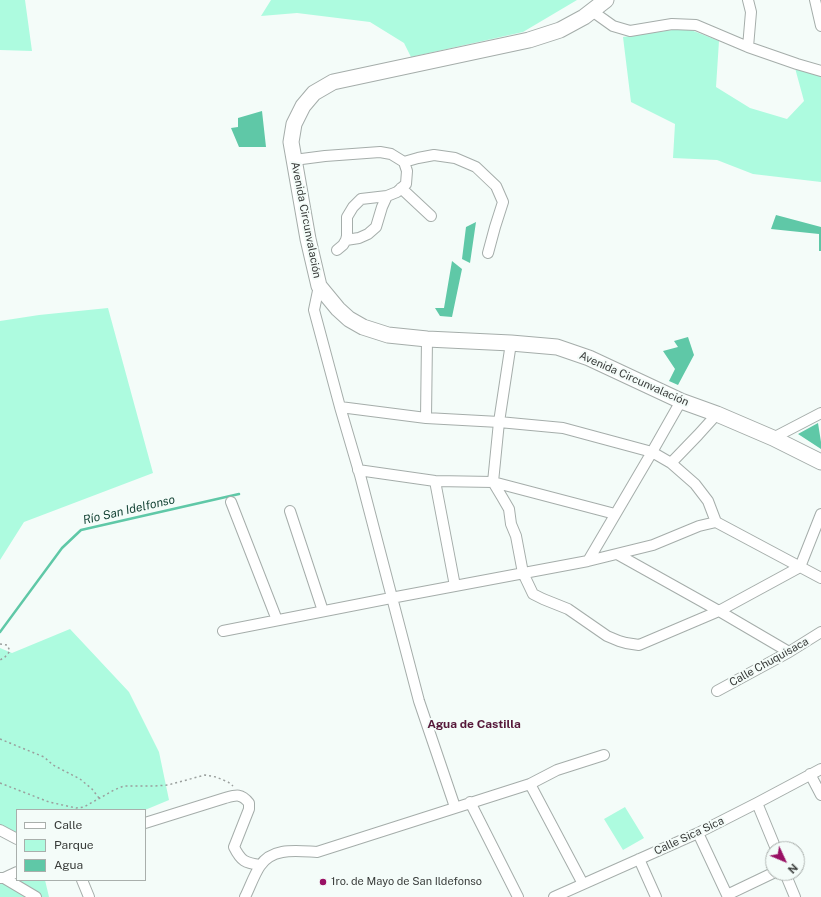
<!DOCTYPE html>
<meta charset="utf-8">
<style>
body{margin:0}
#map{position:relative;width:821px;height:897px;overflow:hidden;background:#f4fcf9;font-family:"Public Sans",sans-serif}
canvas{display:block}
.legend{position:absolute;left:16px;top:809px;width:130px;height:72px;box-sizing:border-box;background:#f4fcf9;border:1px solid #a9afac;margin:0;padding:5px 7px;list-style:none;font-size:12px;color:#383b39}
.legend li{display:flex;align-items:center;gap:8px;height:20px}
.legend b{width:20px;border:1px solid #a9afac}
.north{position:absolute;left:765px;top:841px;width:40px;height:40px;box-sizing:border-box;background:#f4fcf9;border:1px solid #a9afac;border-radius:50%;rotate:134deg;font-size:11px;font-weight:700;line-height:16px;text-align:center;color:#383b39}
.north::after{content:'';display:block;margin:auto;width:14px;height:18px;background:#991164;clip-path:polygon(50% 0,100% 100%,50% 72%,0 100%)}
</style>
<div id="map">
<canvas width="821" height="897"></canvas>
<ul class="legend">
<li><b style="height:5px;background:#fff"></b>Calle</li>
<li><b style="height:11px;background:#adfbdf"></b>Parque</li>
<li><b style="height:11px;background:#5fc8a7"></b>Agua</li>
</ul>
<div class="north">N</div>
</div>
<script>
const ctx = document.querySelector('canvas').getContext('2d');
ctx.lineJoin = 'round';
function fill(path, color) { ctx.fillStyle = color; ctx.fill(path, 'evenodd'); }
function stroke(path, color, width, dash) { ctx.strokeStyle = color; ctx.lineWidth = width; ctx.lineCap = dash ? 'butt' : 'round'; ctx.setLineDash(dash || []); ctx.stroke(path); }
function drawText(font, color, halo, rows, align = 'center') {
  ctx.font = font + ' "Public Sans",sans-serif'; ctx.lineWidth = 4; ctx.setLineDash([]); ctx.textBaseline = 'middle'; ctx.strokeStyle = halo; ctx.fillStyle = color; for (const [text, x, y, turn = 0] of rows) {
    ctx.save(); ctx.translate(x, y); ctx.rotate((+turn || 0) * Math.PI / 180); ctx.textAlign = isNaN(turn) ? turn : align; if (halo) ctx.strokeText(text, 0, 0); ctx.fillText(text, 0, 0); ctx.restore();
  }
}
const green = new Path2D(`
 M0 0H25L32 51 0 50Z
 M271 0H577L523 32 411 57 404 43 370 22 297 13 261 16Z
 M686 28 719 41 716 87 750 108 787 119 804 101 795 68 821 76V182L753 174 717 160 673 158 675 124 631 102 623 37Z
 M108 308 153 473 24 522 0 560V321L39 315Z
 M70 629 129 692 159 752 169 800 145 810H17V834L0 826V648L12 653Z
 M625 807 644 838 623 850 604 819Z
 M17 874V880H45L49 897H0V876Z`);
const water = new Path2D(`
 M262 111 266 147H239L231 128 238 127V118Z
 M776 215 821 227V251H819V234L771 229Z
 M476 222 470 263 462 259 466 227Z
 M452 261 462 269 452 317 440 316 435 308H444Z
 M688 337 694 355 678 385 669 381 675 369 663 351 678 347 674 341Z
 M818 423 821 442V449L798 434Z`);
const stream = new Path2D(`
 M0 632 62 548 81 530 239 494`);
const path = new Path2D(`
 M0 644 7 645 10 651 5 657 0 660
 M0 739 44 757 53 765 80 779 92 789 99 798
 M0 783 49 802 76 808 84 807 114 790 124 786H154L168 785 205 775 216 777 228 782 233 786`);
const minor = new Path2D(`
 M748 0 751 12 748 47
 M815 0 821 26
 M592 11 613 26 630 31 672 24 696 25 748 47 797 64 821 71
 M294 160 325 156 380 152 391 154 404 162 407 171 406 184 397 192 387 196 361 199 353 207 347 217V236L346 240 343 245 337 250
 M404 162 418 158 434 155 455 158 476 167 496 186 503 202 495 227 488 253
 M401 188 431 216
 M346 240 359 238 368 234 376 227 382 207 387 196
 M319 286 314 310 340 407 360 475 419 701 455 807
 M511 343 499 422 493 482 502 497 509 509 511 524 516 536 523 573 533 594 543 599 568 609 607 636 619 641 626 643 639 645 719 611 800 567 821 514
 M340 407 426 418 499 422 563 428 652 452 671 463 695 484 708 501 716 522
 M426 418 427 339
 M773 438 821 413
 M671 463 698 435 717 414
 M358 470 435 481 493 482 615 514
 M435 481 455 586
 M231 502 277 620
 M290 511 323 611
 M617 554 719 611 789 652
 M588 561 652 452 681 401
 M223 631 391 598 588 561 653 545 699 526 716 522 821 578
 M717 691 789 652 821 632
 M810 774 821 795
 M530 784 583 884
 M470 802 518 897
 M757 803 776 849
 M145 823 225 798C236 795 241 793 249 803V809L234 847C241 861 245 863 260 865
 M0 830 17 839
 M698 833 728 897
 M639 859 656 897
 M785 873 795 897
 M0 878H4L36 897
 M4 878 17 872
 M82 880 89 897
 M727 895 773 873
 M245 897C250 887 254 875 260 866 272 847 297 851 317 852L530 784 557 770 604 755
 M554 897 698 833 757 803 821 769`);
const highway = new Path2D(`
 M606 0 584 17 560 30 529 40 333 82 314 93 303 106 294 124 291 142 308 239 319 286 338 309 349 319 363 327 388 335 427 339 511 343 557 347 589 358 681 401 717 414 773 438 821 462`);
const markers = [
 [323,882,4,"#991164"]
];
const streetNames = [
 ["Avenida Circunvalación",306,220,79],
 ["Avenida Circunvalación",634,379,24],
 ["Calle Chuquisaca",769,662,-29],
 ["Calle Sica Sica",689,836,-25]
];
const poiNames = [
 ["1ro. de Mayo de San Ildefonso",331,882]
];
const waterNames = [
 ["Río San Idelfonso",129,510,-13]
];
const neighbourhoodNames = [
 ["Agua de Castilla",474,724]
];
fill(green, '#adfbdf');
fill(water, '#5fc8a7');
stroke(stream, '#5fc8a7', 2.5);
stroke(minor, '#a5adaa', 12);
stroke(highway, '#a5adaa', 17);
stroke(path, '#9a9f9d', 1.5, [2, 3]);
stroke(minor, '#fff', 10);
stroke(highway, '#fff', 15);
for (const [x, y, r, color] of markers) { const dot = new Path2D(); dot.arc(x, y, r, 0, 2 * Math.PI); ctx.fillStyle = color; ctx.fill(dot); stroke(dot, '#f4fcf9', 1.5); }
drawText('11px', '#383b39', '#f4fcf9', streetNames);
drawText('11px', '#383b39', '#f4fcf9', poiNames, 'left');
drawText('italic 12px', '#194739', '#f4fcf9', waterNames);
drawText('bold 12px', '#56183a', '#f4fcf9', neighbourhoodNames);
</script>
